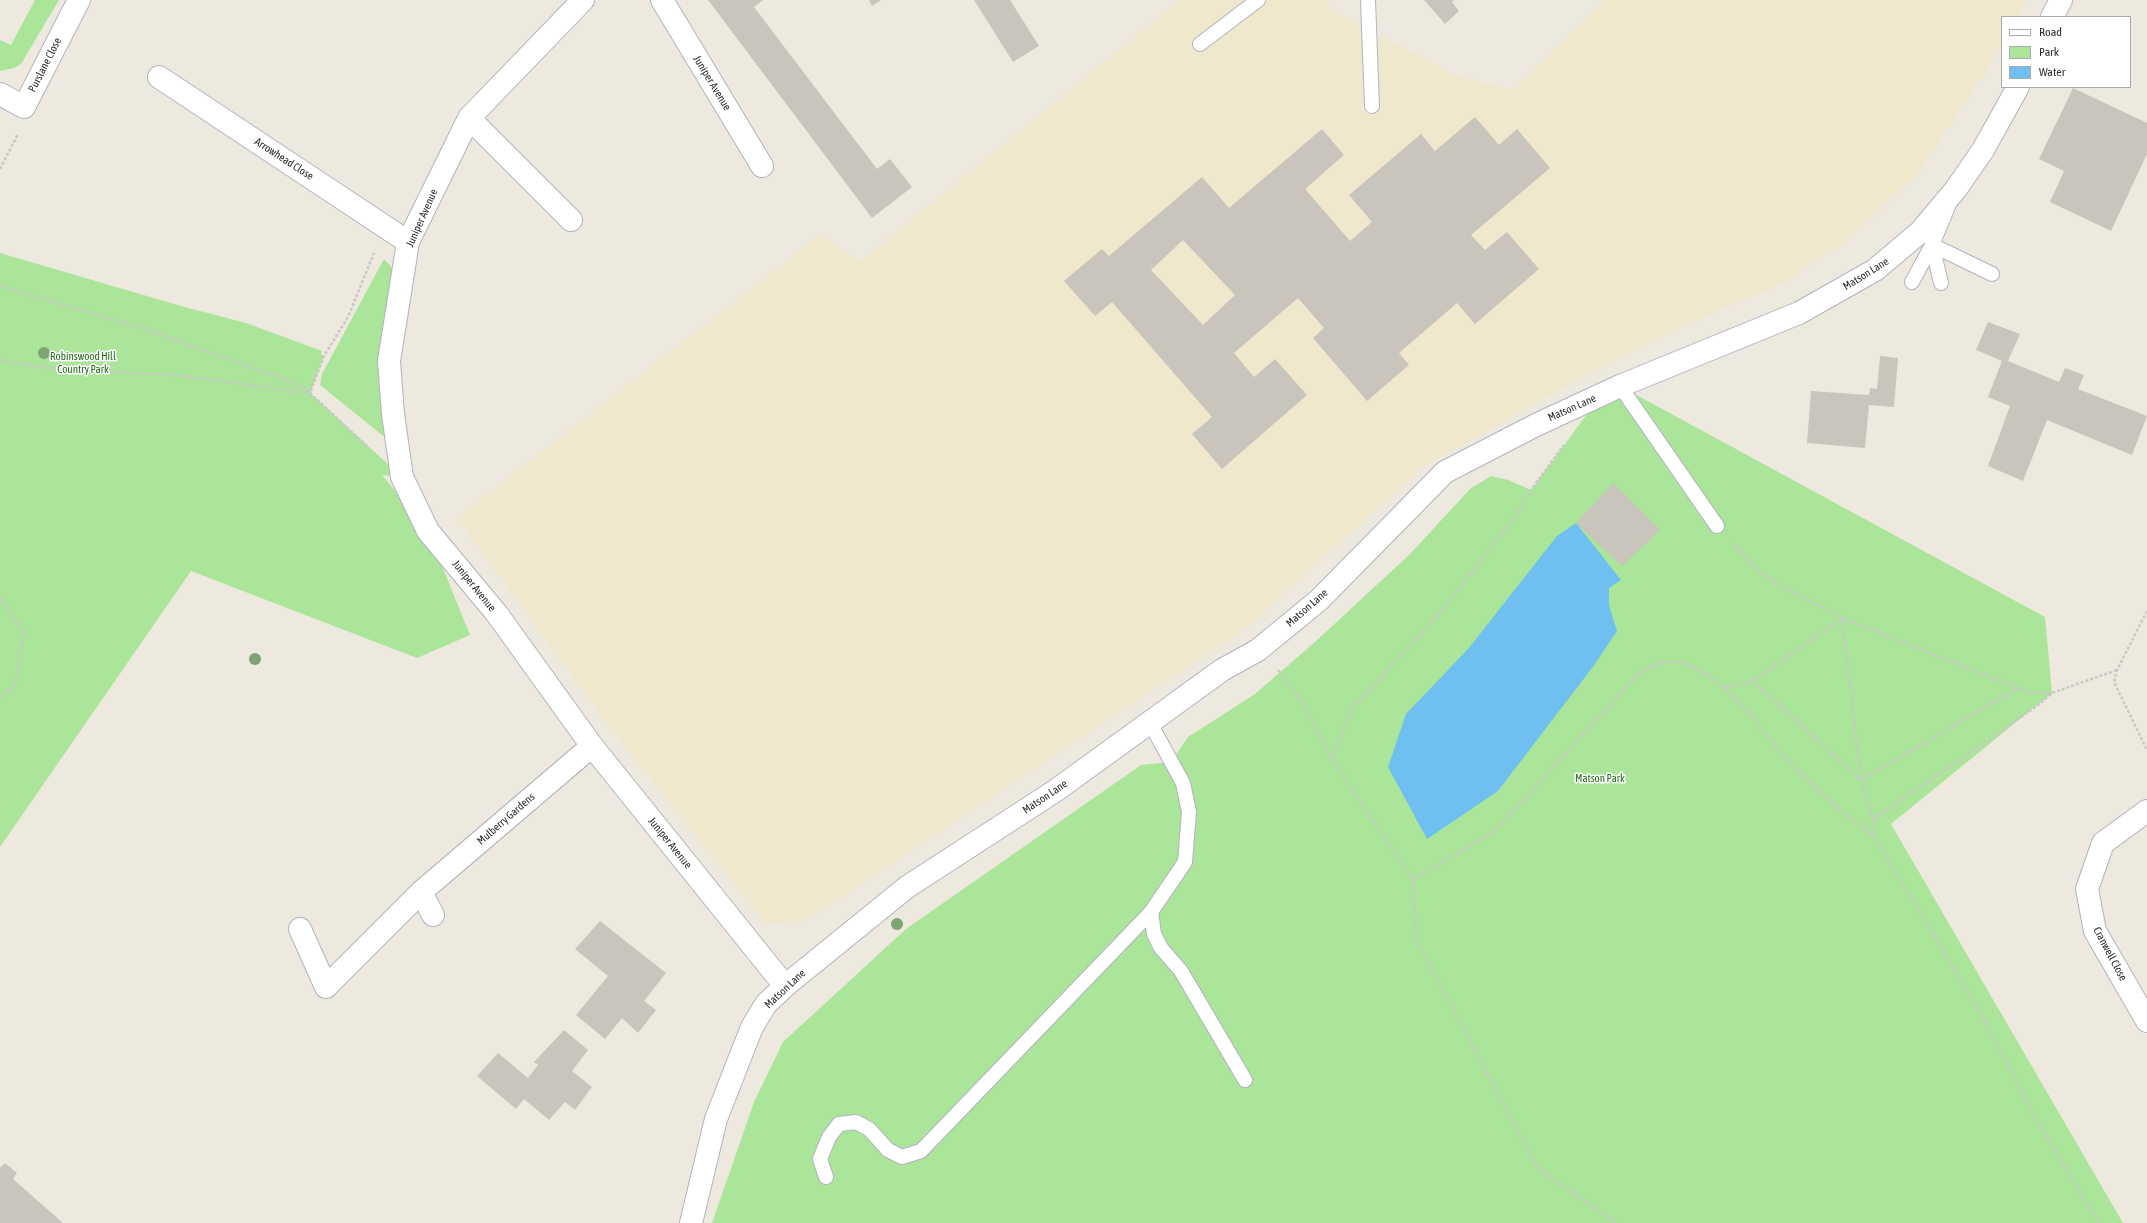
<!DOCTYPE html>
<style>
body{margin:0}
#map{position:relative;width:2147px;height:1223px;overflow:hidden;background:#eee9de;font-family:"Asap Condensed",sans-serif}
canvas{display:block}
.legend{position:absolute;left:2001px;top:16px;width:130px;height:72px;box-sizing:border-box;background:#fff;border:1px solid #ababab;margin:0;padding:5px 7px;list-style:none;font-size:12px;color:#2c2c2c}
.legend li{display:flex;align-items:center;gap:8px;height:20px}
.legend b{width:20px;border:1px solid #ababab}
</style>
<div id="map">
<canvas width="2147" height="1223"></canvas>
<ul class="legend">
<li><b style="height:5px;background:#fff"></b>Road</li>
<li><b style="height:11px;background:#abe599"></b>Park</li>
<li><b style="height:11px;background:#6fc0f1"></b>Water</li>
</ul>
</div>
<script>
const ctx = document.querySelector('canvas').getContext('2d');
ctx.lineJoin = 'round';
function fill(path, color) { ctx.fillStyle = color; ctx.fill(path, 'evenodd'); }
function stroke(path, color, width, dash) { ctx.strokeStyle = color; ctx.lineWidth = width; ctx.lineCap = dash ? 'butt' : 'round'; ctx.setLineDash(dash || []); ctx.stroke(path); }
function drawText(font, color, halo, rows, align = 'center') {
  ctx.font = font + ' "Asap Condensed",sans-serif'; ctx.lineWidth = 3; ctx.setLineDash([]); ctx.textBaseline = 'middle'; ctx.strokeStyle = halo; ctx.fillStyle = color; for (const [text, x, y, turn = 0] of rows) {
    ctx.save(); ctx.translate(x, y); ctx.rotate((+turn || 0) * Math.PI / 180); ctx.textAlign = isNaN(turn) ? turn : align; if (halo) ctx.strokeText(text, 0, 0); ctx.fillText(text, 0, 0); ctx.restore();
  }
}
const education = new Path2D(`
 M1180 0H1327L1332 10 1454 75 1512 90 1606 0H2025L2016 17H2002V44L1993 61 1919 172 1850 238 1783 283 1680 328 1562 388 1422 468 1246 628 807 920 766 924 607 724 457 518 819 236 861 261Z`);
const green = new Path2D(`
 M35 0H59L21 64 14 68 0 71V40L11 45Z
 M0 253 181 306 246 323 322 351 321 354 324 356 310 393 402 477 382 475 428 531 470 635 417 658 191 571 0 847Z
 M384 259 396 272 387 439 320 385 322 374Z
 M1620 386 2045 617 2052 693 1891 824 2123 1223H712L754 1102 783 1042 906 929 1141 765 1171 762 1188 737 1255 694 1315 642 1410 554 1470 489 1491 476 1508 480 1531 490 1601 395Z`);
const water = new Path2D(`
 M1576 523 1621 580 1609 588V605L1617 631 1595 664 1498 791 1427 839 1388 767 1406 714 1468 649 1557 536Z`);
const building = new Path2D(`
 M708 0H763L754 7 877 169 890 159 912 187 872 218Z
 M869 0H881L872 6Z
 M974 0H1010L1039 46 1013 62Z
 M1424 0H1454L1452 2 1459 11 1445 24Z
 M2073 88 2147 123V154L2111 231 2050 202 2064 171 2039 159Z
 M1475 117 1499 145 1517 129 1550 168 1471 235 1485 250 1507 232 1539 269 1475 324 1457 303 1399 353 1409 365 1367 401 1313 338 1324 328 1298 298 1234 353 1254 377 1275 359 1307 395 1222 469 1192 434 1212 417 1112 302 1095 316 1064 281 1102 249 1109 256 1202 177 1229 208 1322 129 1344 155 1305 189 1350 241 1372 222 1349 195 1421 134 1435 151ZM1183 240 1235 295 1203 325 1151 270Z
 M1988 322 2020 334 2008 361 2059 382 2065 368 2084 375 2078 389 2147 416 2132 455 2047 420 2023 481 1988 466 2010 406 1988 397 2002 361 1976 350Z
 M1880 356 1898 358 1894 407 1869 405 1865 448 1807 443 1811 391 1869 395 1870 388 1877 389Z
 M1613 483 1660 530 1622 566 1576 523Z
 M600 921 666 973 644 1001 656 1010 638 1033 622 1018 605 1039 576 1015 608 976 575 949Z
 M564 1030 588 1050 572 1071 592 1087 575 1110 565 1102 549 1120 524 1099 516 1109 477 1076 498 1053 528 1078 538 1065 534 1062Z
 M5 1163 17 1173 13 1179 63 1223H0V1168Z`);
const path = new Path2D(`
 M0 169 18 134
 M0 286 145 329 303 386 310 393
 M0 361 48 368 174 375 310 393
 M367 446 310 393 324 356 348 317 374 253
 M1734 544 1765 577 1842 618 1861 780 1873 820 1874 836 1983 1017 2035 1117 2099 1223
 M0 598 24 632 15 685 0 698
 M2147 611 2117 670 2114 682 2147 750
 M1278 670 1303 703 1331 758 1413 880 1416 939 1538 1169 1617 1223
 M1724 687 1753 681
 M2018 688 1861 780 1753 681 1842 618 2018 688 2030 692 2052 693
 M1331 758 1355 705 1439 614 1515 517 1531 490 1564 445
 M1873 820 2041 703 2052 693 2117 670
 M1413 880 1496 830 1639 673C1653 665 1666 659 1682 663 1729 676 1763 735 1795 768 1820 793 1845 815 1874 836`);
const lane = new Path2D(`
 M1368 0 1372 106
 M1200 44 1258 0
 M1948 207 1932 245 1992 274
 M1932 245 1941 283
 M1912 282 1932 245
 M1620 386 1717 526
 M1151 912 1154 934 1161 948 1181 971 1245 1080
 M826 1177 820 1159 829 1137 839 1124 856 1122 869 1129 888 1150 902 1157 921 1151 1151 912 1185 862 1189 812 1183 783 1150 723`);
const street = new Path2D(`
 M583 0 469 118 408 242 389 361 393 414 402 477 428 531 497 614 592 746 785 986
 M662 0 762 166
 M2052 17 2061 0
 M159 77 408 242
 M0 94 24 107 79 0
 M469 118 571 220
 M2147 811 2103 843 2087 889 2095 931 2147 1021
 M421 892 433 915
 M300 929 326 987 421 892 592 746
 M691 1223 716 1119 752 1027 766 1004 785 986 907 887 1055 791 1222 670 1258 650 1319 600 1445 472 1536 425 1620 386 1799 313 1875 270 1920 232 1956 189 1983 150 2018 87`);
const trees = [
 [44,353],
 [255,659],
 [897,924]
];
const streetNames = [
 ["Purslane Close",45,65,-63],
 ["Juniper Avenue",712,83,59],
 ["Arrowhead Close",284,159,33],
 ["Juniper Avenue",422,218,-66],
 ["Matson Lane",1866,274,-32],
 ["Matson Lane",1572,408,-24],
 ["Juniper Avenue",474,586,51],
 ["Matson Lane",1307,608,-41],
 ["Matson Lane",1045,797,-34],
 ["Mulberry Gardens",506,819,-41],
 ["Juniper Avenue",670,843,51],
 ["Cranwell Close",2110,954,62],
 ["Matson Lane",785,989,-43]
];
const parkNames = [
 ["Robinswood Hill",83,357],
 ["Country Park",83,370],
 ["Matson Park",1600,779]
];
fill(education, '#efe8cd');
fill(green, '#abe599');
fill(water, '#6fc0f1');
fill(building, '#c9c5bd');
stroke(lane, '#b2b2c0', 16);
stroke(street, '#b2b2c0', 24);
stroke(path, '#c8c8c8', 2.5, [3, 2]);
stroke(lane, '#fff', 14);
stroke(street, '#fff', 22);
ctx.fillStyle = '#7da472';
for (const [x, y] of trees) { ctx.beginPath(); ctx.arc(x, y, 6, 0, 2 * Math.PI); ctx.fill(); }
drawText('11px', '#2c2c2c', '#fff', streetNames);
drawText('11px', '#216b19', '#fff', parkNames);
</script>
